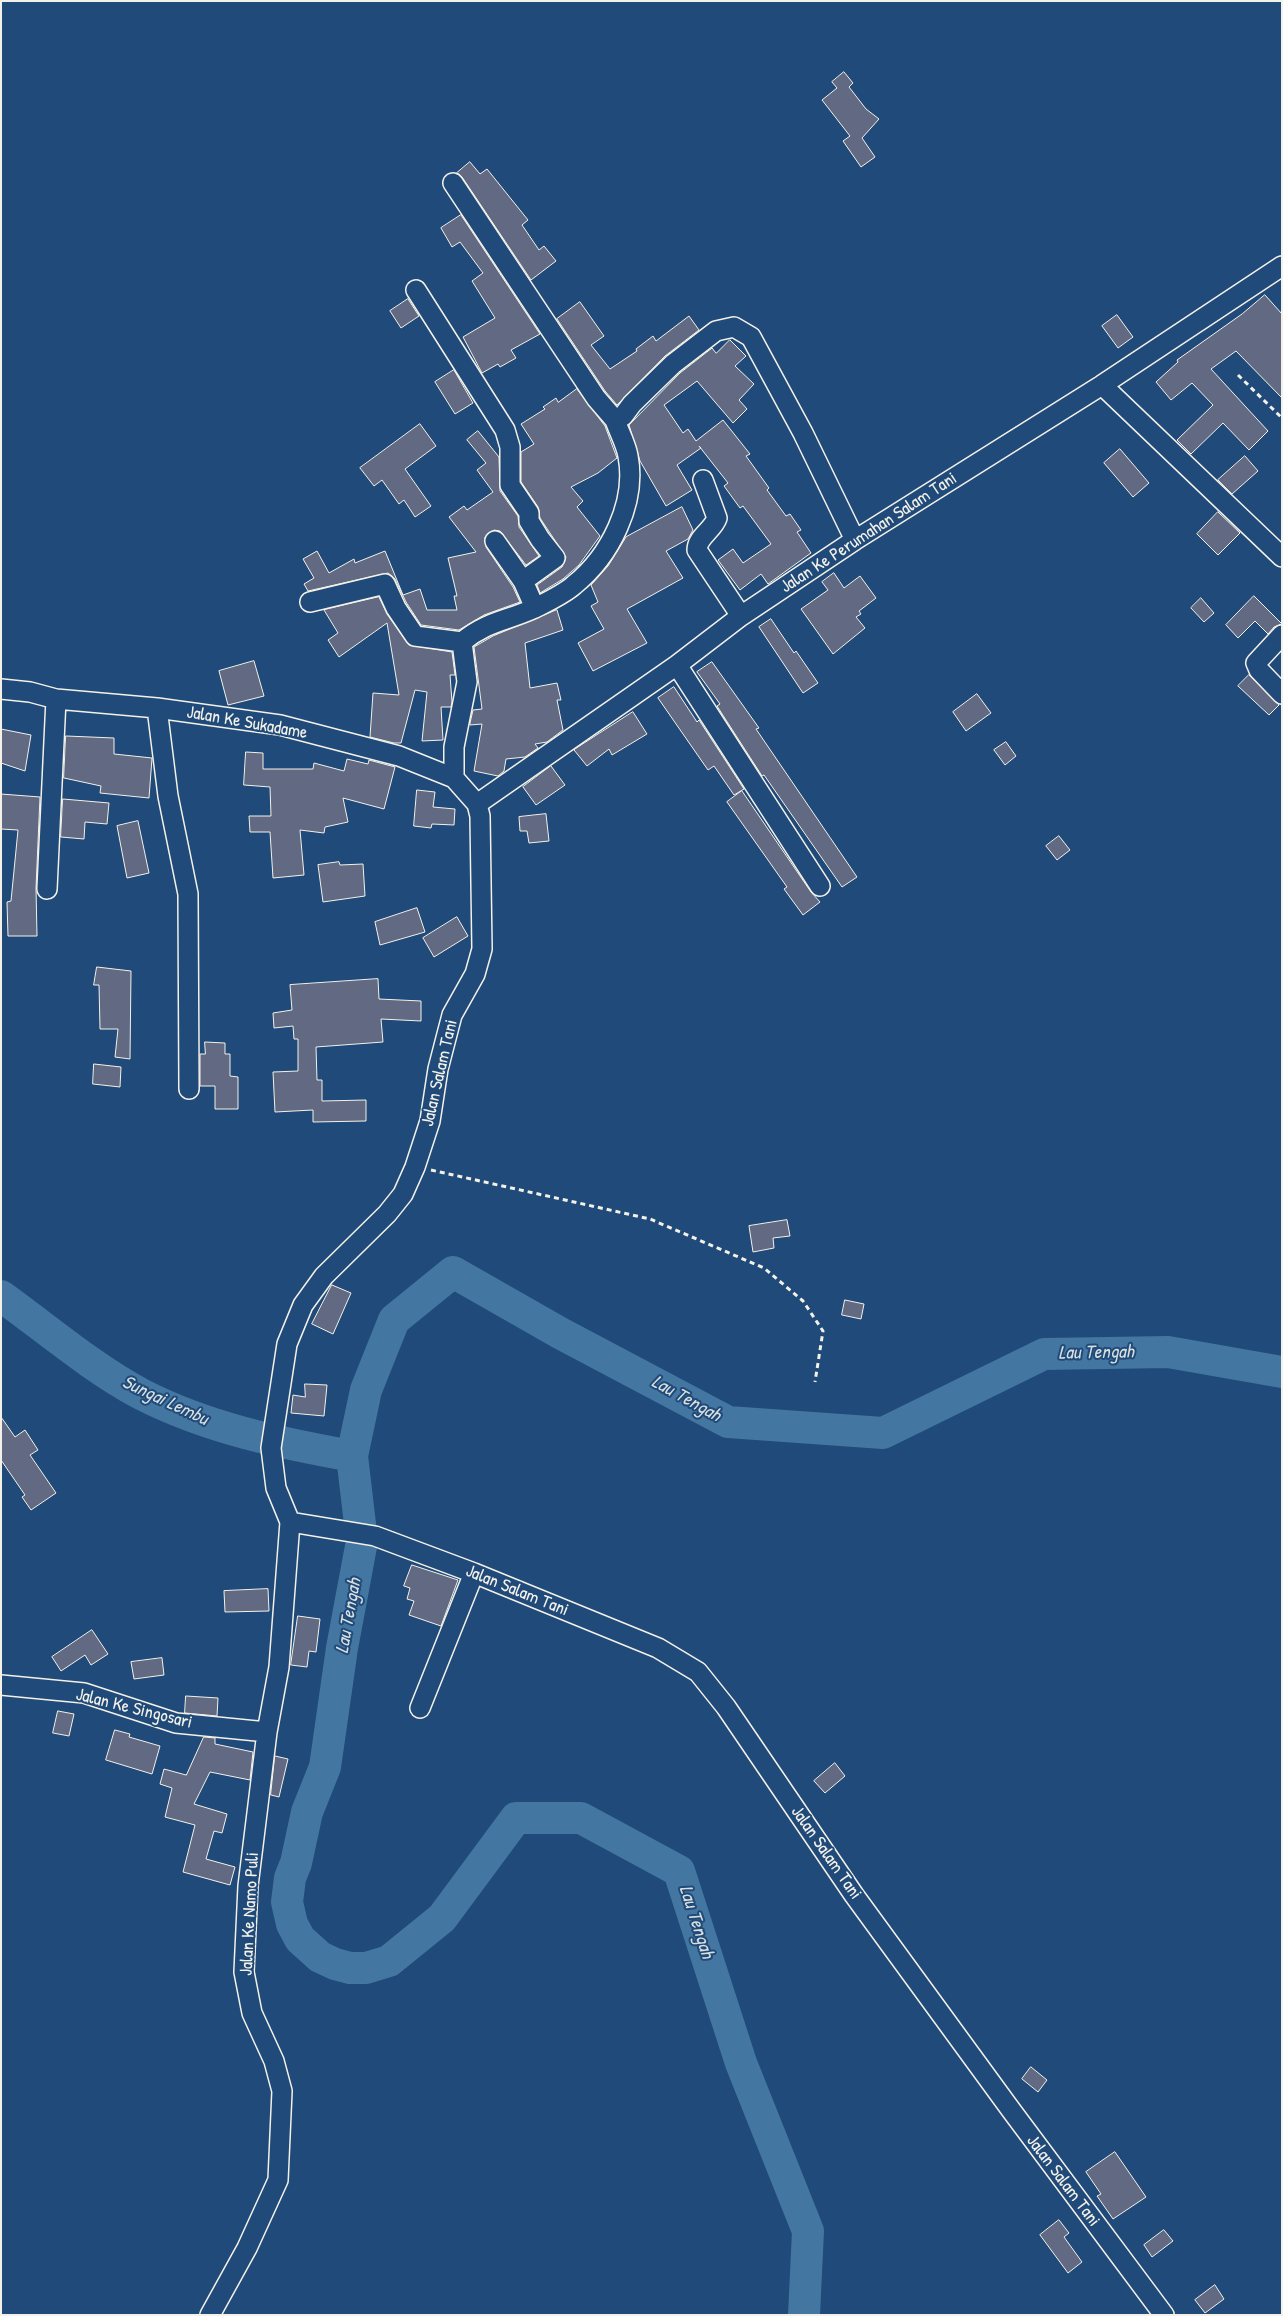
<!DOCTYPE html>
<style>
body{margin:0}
#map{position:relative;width:1283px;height:2316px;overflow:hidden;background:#1f4a7a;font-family:"Patrick Hand",sans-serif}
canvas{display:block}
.frame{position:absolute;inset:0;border:2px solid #f4f1e8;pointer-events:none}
</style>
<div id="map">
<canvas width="1283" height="2316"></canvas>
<div class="frame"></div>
</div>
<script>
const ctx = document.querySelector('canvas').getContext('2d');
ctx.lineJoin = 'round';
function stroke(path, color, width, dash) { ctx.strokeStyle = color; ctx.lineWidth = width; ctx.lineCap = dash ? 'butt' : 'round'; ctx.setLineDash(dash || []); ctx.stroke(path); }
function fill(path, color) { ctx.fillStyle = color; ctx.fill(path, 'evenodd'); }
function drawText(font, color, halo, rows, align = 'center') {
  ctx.font = font + ' "Patrick Hand",sans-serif'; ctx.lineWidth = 4; ctx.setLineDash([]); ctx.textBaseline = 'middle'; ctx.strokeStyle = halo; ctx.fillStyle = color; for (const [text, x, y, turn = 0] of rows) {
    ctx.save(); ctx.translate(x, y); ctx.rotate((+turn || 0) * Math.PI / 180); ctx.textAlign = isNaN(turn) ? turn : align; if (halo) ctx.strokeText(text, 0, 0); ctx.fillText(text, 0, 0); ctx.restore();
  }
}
const river = new Path2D(`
 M1 1296C47 1329 91 1367 141 1394 207 1428 280 1443 352 1456
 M804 2315 808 2231 741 2063 679 1871 581 1818H516L442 1918 389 1961 366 1968H350L335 1964 320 1957 300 1939 292 1924 287 1902 290 1878 296 1863 307 1812 325 1767 342 1648 362 1541 352 1456 366 1390 394 1320 453 1272 560 1333 728 1422 883 1433 1044 1354 1168 1352 1282 1372`);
const building = new Path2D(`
 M844 72 853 83 849 87 866 109 879 119 862 138 875 157 861 167 843 141 850 136 822 100 837 88 832 82Z
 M470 162 480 174 487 169 528 220 522 225 539 250 544 246 556 261 531 280 462 177 457 173Z
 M461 215 540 334 511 350 516 358 500 367 498 364 482 373 463 337 495 318 472 281 483 273 460 242 452 247 441 228Z
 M1265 295 1282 314V398L1236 351 1211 369 1268 431 1249 450 1223 423 1191 454 1177 440 1213 405 1192 383 1171 400 1156 382 1178 362 1177 360 1242 314Z
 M408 299 419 316 401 328 390 311Z
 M580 302 604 336 591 345 610 369 637 351 636 349 653 336 656 341 689 316 699 330 665 356 617 405 605 391 557 319Z
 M1117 315 1133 337 1118 348 1102 326Z
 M730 340 746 356 735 366 754 384 739 400 747 409 733 423 697 381 664 405 683 433 688 429 696 441 723 420 750 454 746 456 769 488 767 490 786 516 790 514 801 530 797 532 811 553 768 584 761 574 740 590 718 560 733 549 743 563 771 544 743 506 740 508 724 486 728 483 699 446 701 448 677 465 692 490 666 506 640 461 629 425 680 373 712 348 716 353Z
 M454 370 473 403 455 414 435 382Z
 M577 389 605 426 617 458 598 473 571 487 583 501 577 507 600 536 579 565 563 579 540 593 537 585 562 567 566 557 540 518 538 507 521 482V452L534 444 521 424 545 409 543 407 556 398 558 402Z
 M420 424 436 446 405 469 431 506 415 517 404 500 399 504 382 480 374 486 360 468Z
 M478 431 499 457 500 491 518 516 519 527 539 556 526 565 500 531 494 530 485 537 486 547 513 587 520 602 484 615 459 630 421 625 406 602 395 579 388 573 308 591 304 584 314 578 303 559 317 551 329 573 354 559 355 563 385 551 403 595 420 589 427 610H457L454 596H457L448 558 476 552 449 517 464 506 467 510 493 492 477 470 486 463 467 440Z
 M1120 449 1149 483 1133 497 1104 463Z
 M1245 456 1258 471 1232 494 1218 480Z
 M682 507 693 530 688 539 666 551 683 578 627 609 647 643 593 671 578 643 604 629 591 606 598 602 591 585 608 566 626 537Z
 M1218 512 1240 533 1218 555 1197 534Z
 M834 573 844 588 860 576 876 598 859 611 861 614 856 617 865 628 833 654 801 609 828 590 822 582Z
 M1254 596 1282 624 1274 627 1268 634 1255 621 1238 638 1226 625Z
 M379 597 387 614 409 645 452 652 455 675H450L452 702 451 707H441L443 740 422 741 427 692 415 690 401 743H394L370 737 373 693 399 695 387 623 339 657 328 640 338 633 324 610Z
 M1201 598 1214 613 1204 622 1191 608Z
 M557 610 563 630 525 643 530 688 557 683 561 700H557L563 730 547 742 535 744 538 748 525 757 506 759 504 771 498 776 474 771 482 724 470 725V723L473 710 482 709 474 647 493 636Z
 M771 619 794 653 796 651 818 683 803 693 759 627Z
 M254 661 264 696 228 705 219 671Z
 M712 662 759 728 756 729 857 877 842 887 764 775 762 776 717 706 720 704 697 672Z
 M1249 675 1279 705 1269 715 1238 686Z
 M674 687 697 722 699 720 744 789 734 795 714 766 708 770 658 698Z
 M977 694 991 713 966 731 953 712Z
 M633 712 647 734 612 755 609 749 587 766 574 750Z
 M1 729 31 735 25 771 1 763Z
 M66 736 114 738V754L152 758 149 798 100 793 101 786 64 778Z
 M1006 742 1016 756 1005 765 994 750Z
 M246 752 263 753V769H313L314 763 344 771 347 759 368 764 369 760 395 767 384 809 343 798 348 822 325 827 324 833 300 830 304 875 273 878 270 832H250L249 816H271L270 787 244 785Z
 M551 766 565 785 536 805 523 787Z
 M417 790 435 792 433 807 455 809 454 825 432 824 431 828 414 826Z
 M742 791 811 892 820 902 803 915 784 889 787 887 727 802Z
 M1 794 40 797 36 888 37 936H8L7 902 11 901 18 830 1 829Z
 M63 799 109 803 107 824 85 822 84 839 61 837Z
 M546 814 549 841 529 843 527 831H520L519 817Z
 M138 821 149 873 127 878 117 826Z
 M1059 836 1070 850 1057 860 1046 846Z
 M339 862 340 865 363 864 365 896 323 902 318 865Z
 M417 908 425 932 380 945 375 922Z
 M457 917 468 936 434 957 423 938Z
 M97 967 131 971 130 1059 115 1057 118 1029H100L99 985H94Z
 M378 979 379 999 421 1001V1021L381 1019 383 1042 316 1047 317 1080H322V1101L366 1100V1121L313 1122V1110L275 1112 273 1072 298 1071V1039H294L293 1026 274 1028 273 1013 292 1010 290 985Z
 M205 1042 225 1043V1054H230V1076L238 1077V1109H215V1086H200V1054H205Z
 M94 1064 121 1067 120 1087 93 1084Z
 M787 1220 790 1236 773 1238 774 1248 753 1252 749 1226Z
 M332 1285 351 1293 333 1334 312 1324Z
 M845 1300 864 1304 861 1319 842 1315Z
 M305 1384 327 1385 324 1416 291 1413 293 1395 305 1397Z
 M1 1417 15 1437 25 1430 38 1450 30 1455 56 1493 31 1510 22 1497 25 1495 1 1460Z
 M412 1565 458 1580 441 1626 409 1615 414 1601 407 1599 410 1588 404 1586Z
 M268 1589 269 1611 225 1612 224 1591Z
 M298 1616 320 1619 316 1652 309 1651 307 1667 291 1665Z
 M92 1630 108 1654 91 1665 85 1655 61 1671 52 1657Z
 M162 1658 164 1675 134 1679 131 1662Z
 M186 1696 218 1698 217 1716 185 1713Z
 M58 1711 74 1714 69 1736 53 1733Z
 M115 1730 130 1734 129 1737 160 1746 152 1774 106 1760Z
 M204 1737 215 1738V1744L253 1752 250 1780 210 1772 194 1804 227 1814 222 1833 214 1831 206 1859 235 1867 230 1885 183 1872 195 1825 165 1817 172 1788 160 1784 164 1769 186 1775Z
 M275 1756 288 1759 279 1797 271 1795Z
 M835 1763 845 1776 825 1793 814 1781Z
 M1031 2067 1047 2080 1038 2092 1022 2079Z
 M1115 2152 1146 2197 1113 2219 1097 2196 1101 2194 1086 2172Z
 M1059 2220 1069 2233 1064 2237 1082 2262 1068 2273 1040 2235Z
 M1164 2230 1173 2241 1152 2257 1144 2245Z
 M1215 2285 1224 2299 1205 2313 1195 2300Z`);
const path = new Path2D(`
 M1238 375 1282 418
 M431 1170 650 1219 764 1268 803 1301 823 1331 815 1382`);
const minor = new Path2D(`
 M453 183 596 398 615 420 623 416 632 404 673 364 716 331 734 327 751 337 803 433 855 540
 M416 290 505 430 510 447V485L529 513V521L540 539 555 558 523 581
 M1102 385 1282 557
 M703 480 717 518C713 530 697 537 697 550L741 616
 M495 541 523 581 535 608
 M310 602 385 584 396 608 415 636 462 642
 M1282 635 1256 663 1259 670 1282 694
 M677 665 820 886
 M1 689 30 692 56 699 157 708 280 725 399 756 454 778 477 804 480 816 482 949 475 974 452 1015 438 1069 430 1121 415 1167 403 1194 387 1214 324 1276 303 1305 287 1344 271 1448 276 1488 290 1522 279 1667 267 1732 248 1886 244 1972 252 2013 274 2061 282 2091 278 2180 247 2248 210 2315
 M157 708 168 796 188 894 189 1089
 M454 778V747L467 682 462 642C487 621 507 621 535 608 547 602 564 594 574 585 610 556 637 503 628 456 626 444 619 432 615 420
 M477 804 677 665 741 616 855 540 1102 385 1282 266
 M47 889 56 699
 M290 1522 375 1536 474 1573 658 1648 698 1672 726 1707 854 1895 1011 2110 1164 2315
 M1 1685 84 1693 176 1723 267 1732
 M420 1708 474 1573`);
const streetNames = [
 ["Jalan Ke Perumahan Salam Tani",869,533,-33],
 ["Jalan Ke Sukadame",247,723,10],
 ["Jalan Salam Tani",440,1073,-77],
 ["Jalan Salam Tani",517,1591,22],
 ["Jalan Ke Singosari",134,1709,14],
 ["Jalan Salam Tani",826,1853,55],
 ["Jalan Ke Namo Puli",250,1914,-87],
 ["Jalan Salam Tani",1063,2181,53]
];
const waterNames = [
 ["Lau Tengah",1096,1353,-1],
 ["Lau Tengah",686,1399,29],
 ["Sungai Lembu",165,1401,25],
 ["Lau Tengah",349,1616,-80],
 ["Lau Tengah",696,1922,72]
];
stroke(river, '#4376a0', 32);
fill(building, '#616a82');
stroke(building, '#f4f1e8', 1);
stroke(minor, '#f4f1e8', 22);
stroke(path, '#f4f1e8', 3, [5, 4]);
stroke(minor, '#1f4a7a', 19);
drawText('18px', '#f4f1e8', '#1f4a7a', streetNames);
drawText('italic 19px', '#d9dfdd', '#1f4a7a', waterNames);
</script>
